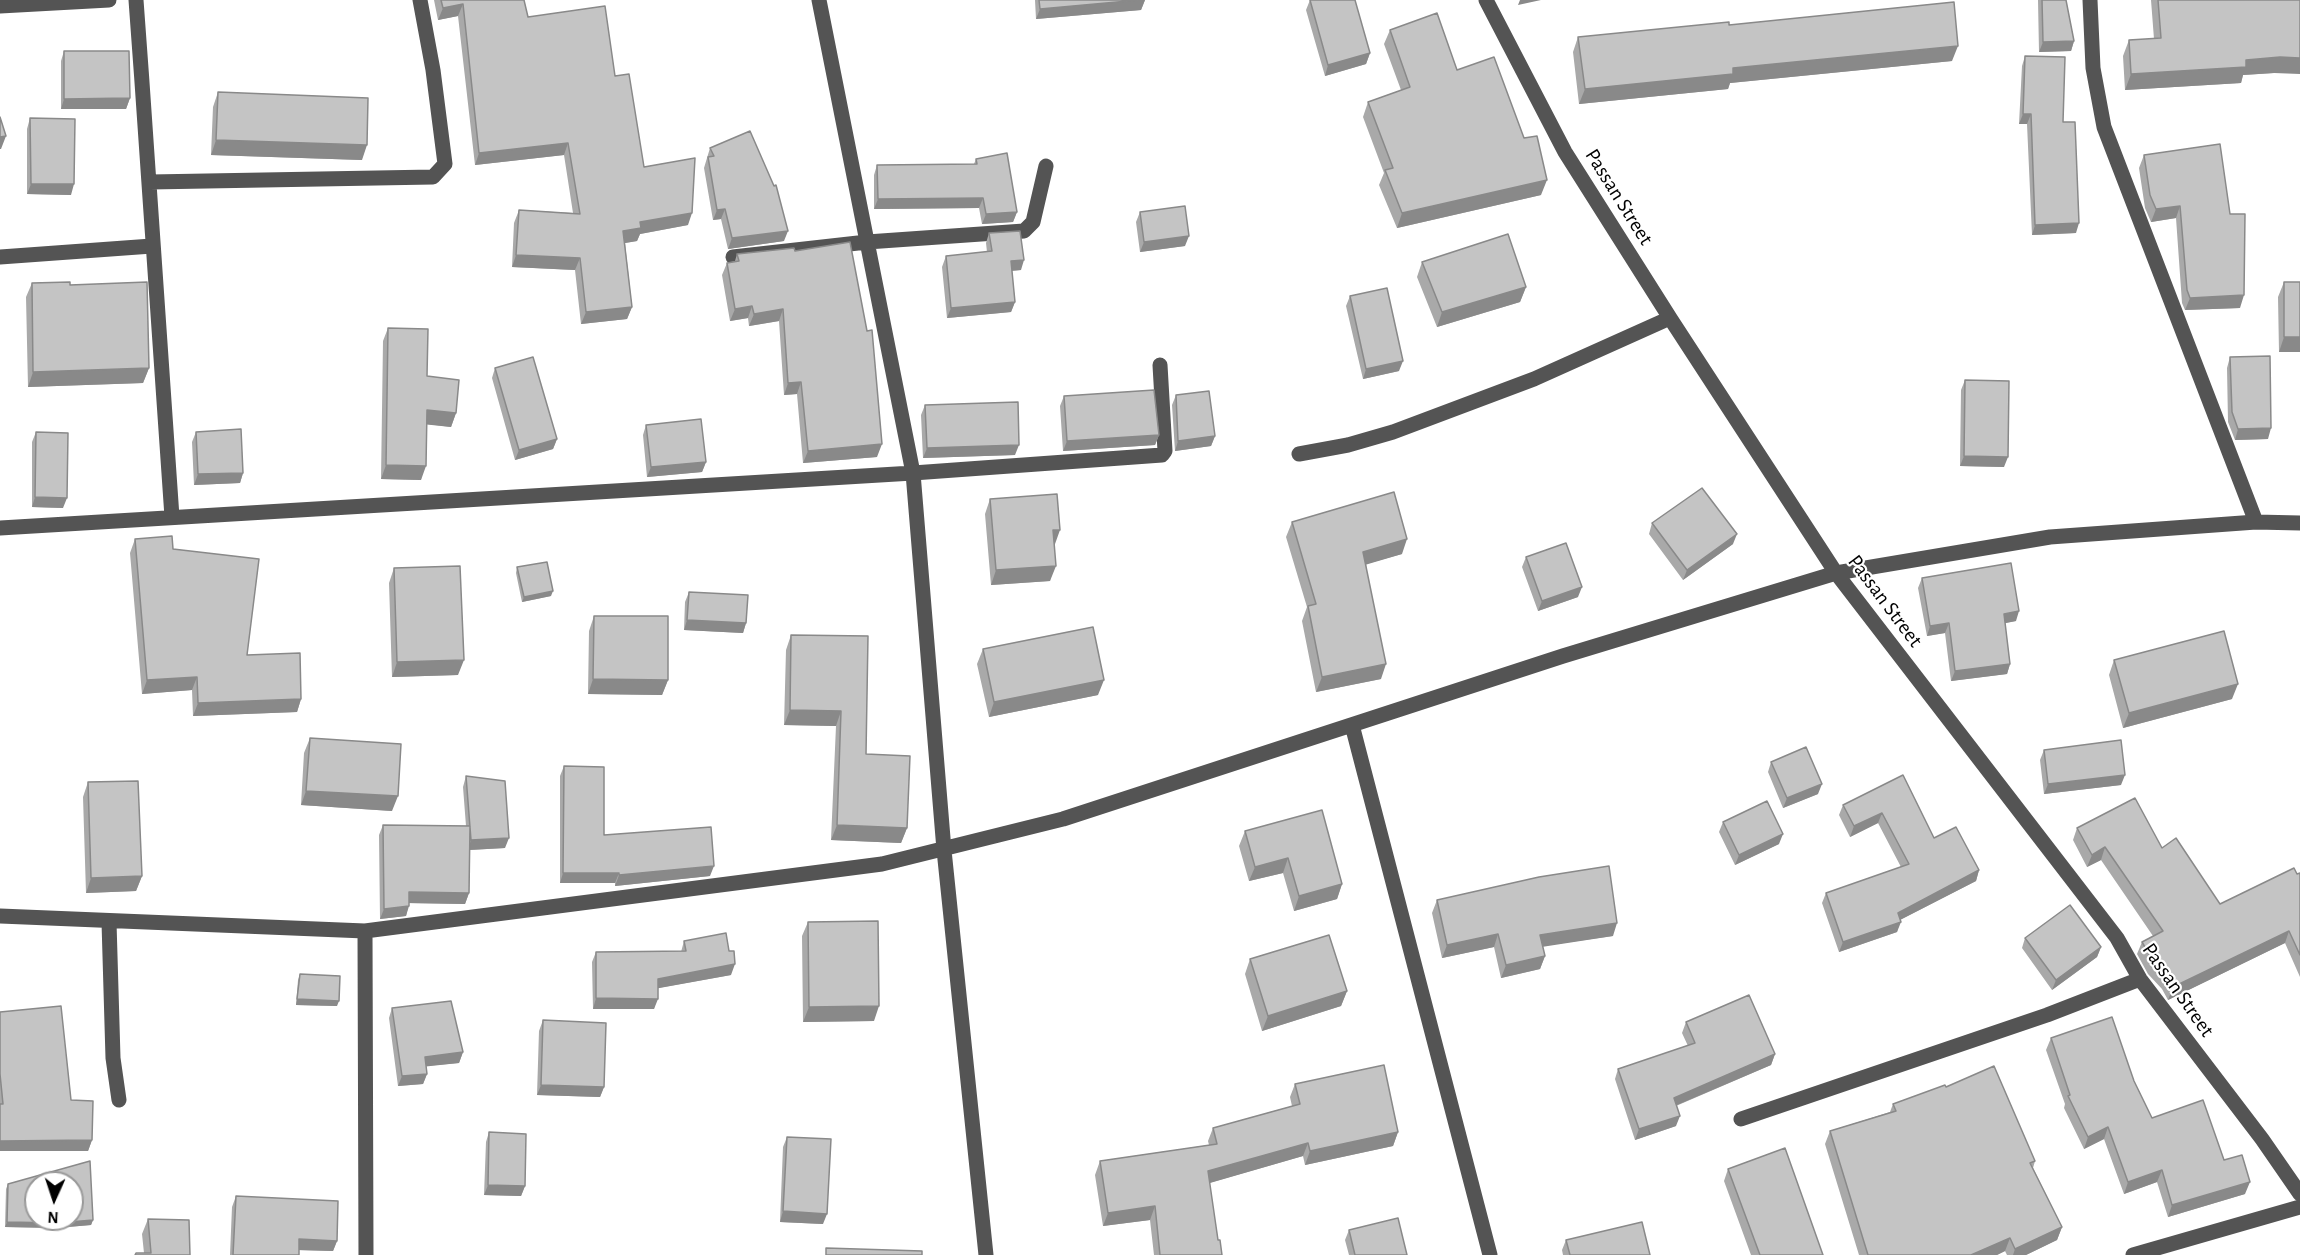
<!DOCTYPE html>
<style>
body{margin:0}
#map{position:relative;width:2300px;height:1255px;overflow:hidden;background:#fff;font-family:"Alegreya Sans",sans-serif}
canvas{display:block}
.north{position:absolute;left:24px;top:1171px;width:60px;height:60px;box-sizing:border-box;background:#fff;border:2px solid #999;border-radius:50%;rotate:183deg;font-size:16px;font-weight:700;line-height:24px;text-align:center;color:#000}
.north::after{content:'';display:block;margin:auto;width:21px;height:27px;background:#000;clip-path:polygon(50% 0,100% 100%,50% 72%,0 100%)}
</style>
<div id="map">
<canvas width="2300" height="1255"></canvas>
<div class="north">N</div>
</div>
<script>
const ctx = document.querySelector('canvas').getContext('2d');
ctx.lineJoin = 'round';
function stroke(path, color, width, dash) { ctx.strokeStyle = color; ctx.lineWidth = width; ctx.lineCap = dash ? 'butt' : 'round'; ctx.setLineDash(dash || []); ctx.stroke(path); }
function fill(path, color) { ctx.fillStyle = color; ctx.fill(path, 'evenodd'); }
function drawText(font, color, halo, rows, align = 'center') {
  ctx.font = font + ' "Alegreya Sans",sans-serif'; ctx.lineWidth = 4.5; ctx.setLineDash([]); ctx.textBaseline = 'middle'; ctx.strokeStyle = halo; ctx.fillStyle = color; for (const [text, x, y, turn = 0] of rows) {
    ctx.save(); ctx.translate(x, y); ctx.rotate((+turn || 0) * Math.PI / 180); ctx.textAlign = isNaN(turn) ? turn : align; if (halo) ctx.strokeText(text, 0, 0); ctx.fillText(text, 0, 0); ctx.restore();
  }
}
const minor = new Path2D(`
 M136 0C149 172 159 344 172 517
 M819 0 913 473 944 850 986 1255
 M1486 0 1565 152 1670 318 1836 573 2117 938 2140 979 2262 1139 2300 1194
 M2090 0 2093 68 2104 127 2256 522
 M0 6 109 0
 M150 182 433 177 445 164 433 70 420 0
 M0 257 152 246
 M733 257 867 242 1024 231 1033 222 1046 166
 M1299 454 1348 445 1393 432 1534 379 1670 318
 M0 528 913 473 1162 455 1165 451 1160 365
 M1352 725 1490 1255
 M0 916 365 931 882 864 1063 819 1563 656 1836 573 2050 537 2256 522 2300 523
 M109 922 113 1058 119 1100
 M365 931 366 1255
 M1741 1119 2047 1015 2140 979
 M2133 1255 2300 1207`);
const wall = new Path2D(`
 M434 0H524L528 17 615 76 644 167 688 225 640 234 637 241 625 243 632 307 627 319 581 324 575 270 512 267 514 223 519 210 573 213 564 155 475 165 458 16 438 20Z
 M1035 0H1145L1141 10 1036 19Z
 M1310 0 1370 53 1366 64 1325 76 1306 10Z
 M2038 0H2066L2074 41 2071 51 2039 52Z
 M2151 0H2300L2274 73 2243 75 2241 83 2125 90 2123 56 2129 40 2154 39Z
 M1729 25 1952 61 1730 83 1728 89 1579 104 1573 52 1578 37Z
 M1390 30 1457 70 1541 195 1397 228 1379 185 1384 173 1363 117 1368 102 1401 90 1384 44Z
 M64 51 130 98 126 109H61V61Z
 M2025 56 2076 233 2032 235 2027 124H2019L2022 66Z
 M218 92 362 160 211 155 213 107Z
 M30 118 71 195 27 194V129Z
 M2220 144 2240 308 2185 310 2182 303 2176 218 2151 222 2145 208 2139 168 2144 155Z
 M710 148 784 241 728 249 721 219 713 220 704 168Z
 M976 159 1017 212 1013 222 982 224 979 208 874 209V175L877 165 974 164Z
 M1140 212 1185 246 1140 252 1136 222Z
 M989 233 1021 270 1012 271 1015 302 1011 312 947 318 942 267 946 256 987 252 986 243Z
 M794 248 877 457 803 463 797 394 784 395 779 321 749 326 748 318 730 321 722 275 727 263 735 261 737 254Z
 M1422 262 1526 287 1520 302 1437 327 1417 277Z
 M2284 282H2300V352H2279L2278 297Z
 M32 283 70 285 149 368 143 383 28 387 26 297Z
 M1350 296 1399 371 1363 379 1346 306Z
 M388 328 456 413 451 427 427 424 421 480 381 479 383 341Z
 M2230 357 2268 439 2235 440 2228 422 2227 368Z
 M495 368 557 439 553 449 515 460 492 378Z
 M1965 380 2004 467 1960 466 1961 390Z
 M1176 395 1215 436 1211 446 1175 451 1172 405Z
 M1064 396 1159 435 1155 445 1063 451 1060 406Z
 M925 405 1015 455 923 458 921 415Z
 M646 425 706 462 702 472 647 477 643 435Z
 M36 432 63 508 32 507V442Z
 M196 432 243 473 240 483 194 485 192 442Z
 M990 499 1055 544 1050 581 991 585 985 514Z
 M1292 522 1402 554 1366 564 1381 679 1316 692 1302 621 1307 607 1286 537Z
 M1652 523 1733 544 1683 580 1649 534Z
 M135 539 173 549 247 655 301 699 297 712 193 716 192 690 142 694 130 553Z
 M1526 557 1578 597 1538 611 1522 567Z
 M517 567 551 596 522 602 516 573Z
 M394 568 458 675 392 677 389 583Z
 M1922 578 2016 621 2005 623 2010 664 2007 674 1951 681 1945 633 1927 636 1918 588Z
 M689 592 746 623 743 633 684 630 685 602Z
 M594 616 668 680 662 695 588 694 589 631Z
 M791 635 868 636 866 754 907 828 901 843 831 840 836 726 784 725 786 650Z
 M983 649 1098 695 989 717 977 664Z
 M2114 660 2232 699 2123 728 2109 675Z
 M310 738 392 811 301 805 304 753Z
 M2044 750 2121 785 2044 794 2040 760Z
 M1771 762 1818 794 1783 808 1768 772Z
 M564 766 604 835 710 876 615 886V883H560V776Z
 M1903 775 1934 838 1979 870 1976 881 1900 920 1897 932 1839 952 1822 903 1826 893 1901 867 1878 823 1850 837 1839 815 1843 805Z
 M466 776 505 848 470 850 469 893 465 904 409 903 406 916 380 919 379 835 383 825 466 826 463 787Z
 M88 782 142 876 136 891 86 893 83 797Z
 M1723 822 1779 844 1735 865 1719 832Z
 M2077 828 2162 848 2220 904 2300 873V977L2285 943 2168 1000 2162 989 2148 974 2137 954 2142 942 2153 936 2101 860 2087 867 2073 840Z
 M1245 831 1342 884 1337 899 1294 911 1283 873 1249 881 1239 846Z
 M1437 900 1613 936 1542 946 1545 956 1540 969 1501 978 1494 947 1442 958 1432 913Z
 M808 922 874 1021 803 1022 802 936Z
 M2025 938 2101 947 2097 957 2052 990 2022 948Z
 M684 941 731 975 658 988 654 1009H593L592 962 596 952H681Z
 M1250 959 1347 991 1341 1006 1262 1031 1245 974Z
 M300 974 337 1006 296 1005 298 980Z
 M392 1008 463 1052 459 1063 426 1066 427 1074 423 1084 398 1086 389 1018Z
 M0 1012 71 1100 92 1140 88 1151H0Z
 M543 1020 604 1087 600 1097 537 1095 539 1031Z
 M1686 1022 1775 1054 1771 1065 1676 1106V1126L1635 1140 1615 1079 1618 1069 1688 1046 1682 1033Z
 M2051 1038 2134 1081 2152 1118 2224 1160 2245 1194 2168 1217 2157 1182 2124 1194 2104 1139 2084 1149 2064 1108 2065 1104 2046 1050Z
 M1295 1084 1398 1132 1393 1146 1305 1165 1303 1156 1209 1183 1218 1240 1222 1255H1154L1150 1220 1103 1226 1095 1175 1100 1161 1209 1145 1208 1141 1213 1128 1292 1106 1290 1097Z
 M1946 1087 2035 1161 2033 1168 2062 1227 2057 1240 2026 1255H2007L2005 1251 1997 1255H1859L1825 1144 1830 1131 1890 1112 1893 1104Z
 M489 1132 525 1186 521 1196 484 1195 486 1142Z
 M787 1137 823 1224 780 1222 783 1147Z
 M1728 1169 1823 1255H1751L1724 1181Z
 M8 1184 93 1220 91 1225 56 1228 5 1227 6 1189Z
 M236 1196 337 1241 333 1251 299 1250V1255H230L232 1207Z
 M148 1219 190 1255 144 1253 142 1234Z
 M1349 1230 1407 1255H1349L1345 1240Z
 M1566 1240 1650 1255H1563L1562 1250Z`);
const shadedWall = new Path2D(`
 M1139 0H1145L1141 10 1036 19 1040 9Z
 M1520 0H1541L1518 5Z
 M463 4 458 16 438 20 443 8Z
 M2074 41 2071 51 2039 52 2043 42Z
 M1958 46 1952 61 1730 83 1728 89 1579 104 1585 89 1733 68Z
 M1370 53 1366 64 1325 76 1328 65Z
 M2280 57 2300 58V74L2274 73 2243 75 2241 83 2125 90 2131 74 2246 60Z
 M130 98 126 109H61L64 99Z
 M2023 114H2031L2027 124H2019Z
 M6 136 1 149H0V137Z
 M216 140 367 145 362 160 211 155Z
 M568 143 564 155 475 165 479 153Z
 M1547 180 1541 195 1397 228 1402 213Z
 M31 184H74L71 195 27 194Z
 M983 198 979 208 874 209 878 199Z
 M2180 206 2176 218 2151 222 2156 209Z
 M725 209 721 219 713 220 717 210Z
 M1017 212 1013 222 982 224 986 214Z
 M692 213 688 225 640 234 637 241 619 244 623 231 640 222Z
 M2079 223 2076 233 2032 235 2035 225Z
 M788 231 784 241 728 249 732 238Z
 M1189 236 1185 246 1140 252 1144 242Z
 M516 255 580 258 575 270 512 267Z
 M1024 260 1021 270 1007 271 1011 261Z
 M1526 287 1520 302 1437 327 1442 312Z
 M2244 295 2240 308 2185 310 2190 298Z
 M1015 302 1011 312 947 318 951 308Z
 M752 306 748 318 730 321 735 309Z
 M632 307 627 319 581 324 586 312Z
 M783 309 779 321 749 326 754 314Z
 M2284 337H2300V352H2279Z
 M1403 361 1399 371 1363 379 1366 369Z
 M149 368 143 383 28 387 33 372Z
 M801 382 797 394 784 395 788 383Z
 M427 410 456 413 451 427 422 424Z
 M2271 428 2268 439 2235 440 2238 429Z
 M1159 435 1155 445 1063 451 1067 441Z
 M1215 436 1211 446 1175 451 1178 441Z
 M557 439 553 449 515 460 519 450Z
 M882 444 877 457 803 463 808 451Z
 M1019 445 1015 455 923 458 927 448Z
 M1964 456 2008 457 2004 467 1960 466Z
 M706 462 702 472 647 477 651 467Z
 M386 465 426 466 421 480 381 479Z
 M243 473 240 483 194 485 198 474Z
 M35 497 67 498 63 508 32 507Z
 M1053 530H1060L1055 544 1048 545Z
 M1737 534 1733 544 1683 580 1687 570Z
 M1407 539 1402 554 1358 567 1363 552Z
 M1056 566 1050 581 991 585 996 570Z
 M1582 587 1578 597 1538 611 1542 601Z
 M553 591 551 596 522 602 524 597Z
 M2019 611 2016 621 2001 624 2004 614Z
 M687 620 746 623 743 633 684 630Z
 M1949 623 1945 633 1927 636 1930 626Z
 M464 660 458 675 392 677 397 662Z
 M1386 664 1381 679 1316 692 1322 677Z
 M2010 664 2007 674 1951 681 1955 671Z
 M197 677 192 690 142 694 147 680Z
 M593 679 668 680 662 695 588 694Z
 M1104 680 1098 695 989 717 994 702Z
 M2238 684 2232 699 2123 728 2129 713Z
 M301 699 297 712 193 716 198 703Z
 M790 710 841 711 836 726 784 725Z
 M2125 775 2121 785 2044 794 2048 784Z
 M1822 784 1818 794 1783 808 1787 798Z
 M306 791 398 796 392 811 301 805Z
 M1882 813 1878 823 1850 837 1854 826Z
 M837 825 907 828 901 843 831 840Z
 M1783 834 1779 844 1735 865 1739 855Z
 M509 838 505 848 468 850 471 840Z
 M2105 847 2101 860 2087 867 2092 855Z
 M1288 858 1283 873 1249 881 1255 867Z
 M714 866 710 876 615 886 619 875Z
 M1979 870 1976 881 1894 923 1898 913Z
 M563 873H619L615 883H560Z
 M142 876 136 891 86 893 91 878Z
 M1342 884 1337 899 1294 911 1299 896Z
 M409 892 469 893 465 904 405 903Z
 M409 906 406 916 380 919 384 909Z
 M1901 922 1897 932 1839 952 1843 942Z
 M1617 923 1613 936 1535 948 1540 935Z
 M2289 931 2285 943 2168 1000 2173 987Z
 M1498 934 1494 947 1442 958 1447 945Z
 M2101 947 2097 957 2052 990 2056 980Z
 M1545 956 1540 969 1501 978 1506 965Z
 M735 964 731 975 654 989 658 979Z
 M1347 991 1341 1006 1262 1031 1268 1016Z
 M596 998 658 999 654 1009H593Z
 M297 999 339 1001 337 1006 296 1005Z
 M879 1006 874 1021 803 1022 809 1007Z
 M463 1052 459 1063 421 1067 425 1057Z
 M1775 1054 1771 1065 1670 1108 1674 1098Z
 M427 1074 423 1084 398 1086 402 1076Z
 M541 1085 604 1087 600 1097 537 1095Z
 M1680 1116 1676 1126 1635 1140 1639 1129Z
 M2108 1127 2104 1139 2084 1149 2088 1137Z
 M1398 1132 1393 1146 1305 1165 1310 1151Z
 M92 1140 88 1151H0V1141Z
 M1308 1143 1303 1156 1203 1185 1208 1171Z
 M2162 1170 2157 1182 2124 1194 2128 1182Z
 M2250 1182 2245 1194 2168 1217 2172 1205Z
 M488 1185 525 1186 521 1196 484 1195Z
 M1155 1206 1150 1220 1103 1226 1108 1213Z
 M783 1211 827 1214 823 1224 780 1222Z
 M93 1220 91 1225 56 1228 5 1227 7 1222Z
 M2062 1227 2057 1240 2026 1255H2013L2015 1249Z
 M2010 1238 2005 1251 1997 1255H1971Z
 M299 1239 337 1241 333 1251 296 1250Z`);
const building = new Path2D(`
 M441 0H524L528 17 605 6 615 76 629 74 644 167 695 158 692 213 640 222 641 228 623 231 632 307 586 312 580 258 516 255 519 210 580 214 568 143 479 153 463 4 443 8Z
 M1039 0H1139L1040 9Z
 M1310 0H1355L1370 53 1328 65Z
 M2042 0H2066L2074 41 2043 42Z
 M2158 0H2300V58L2280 57 2246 60V67L2131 74 2129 40 2161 38Z
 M1954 2 1958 46 1733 68V74L1585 89 1578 37 1729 22V25Z
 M1437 13 1457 70 1494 57 1524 138 1537 136 1547 180 1402 213 1385 170 1393 168 1368 102 1410 87 1390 30Z
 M64 51H129L130 98 64 99Z
 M2025 56 2065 57 2063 122H2075L2079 223 2035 225 2031 114H2023Z
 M218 92 368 98 367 145 216 140Z
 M0 117 6 136 0 137Z
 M30 118 75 119 74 184H31Z
 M750 131 774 186 776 185 788 231 732 238 725 209 717 210 708 157 714 156 710 148Z
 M2220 144 2230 214H2245L2244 295 2190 298 2187 290 2180 206 2156 209 2150 195 2144 155Z
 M1007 153 1017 212 986 214 983 198 878 199 877 165 977 164 976 159Z
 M1185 206 1189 236 1144 242 1140 212Z
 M1020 231 1024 260 1011 261 1015 302 951 308 946 256 992 251 989 233Z
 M1508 234 1526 287 1442 312 1422 262Z
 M850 242 867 331 872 330 882 444 808 451 801 382 788 383 783 309 754 314 752 306 735 309 727 263 739 261 737 254 794 248 795 251Z
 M70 282V285L147 282 149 368 33 372 32 283Z
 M2284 282H2300V337H2284Z
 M1387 288 1403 361 1366 369 1350 296Z
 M388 328 428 329 427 376 459 380 456 413 427 410 426 466 386 465Z
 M2270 356 2271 428 2238 429 2232 412 2230 357Z
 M533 357 557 439 519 450 495 368Z
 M1965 380 2009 381 2008 457 1964 456Z
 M1154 390 1159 435 1067 441 1064 396Z
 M1209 391 1215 436 1178 441 1176 395Z
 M1018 402 1019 445 927 448 925 405Z
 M701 419 706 462 651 467 646 425Z
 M241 429 243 473 198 474 196 432Z
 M36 432 68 433 67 498 35 497Z
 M1702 488 1737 534 1687 570 1652 523Z
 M1394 492 1407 539 1363 552 1386 664 1322 677 1308 606 1316 604 1292 522Z
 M1057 494 1060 530H1053L1056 566 996 570 990 499Z
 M172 536 173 549 259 559 247 655 300 653 301 699 198 703 197 677 147 680 135 539Z
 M1566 543 1582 587 1542 601 1526 557Z
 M547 562 553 591 524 597 517 567Z
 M2011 563 2019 611 2004 614 2010 664 1955 671 1949 623 1930 626 1922 578Z
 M460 566 464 660 397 662 394 568Z
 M689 592 748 595 746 623 687 620Z
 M594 616H668V680L593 679Z
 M1093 627 1104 680 994 702 983 649Z
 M2224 631 2238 684 2129 713 2114 660Z
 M791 635 868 636 866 754 910 756 907 828 837 825 841 711 790 710Z
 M310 738 401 744 398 796 306 791Z
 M2121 740 2125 775 2048 784 2044 750Z
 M1806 747 1822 784 1787 798 1771 762Z
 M564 766 604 767V835L711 827 714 866 619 875V873H563Z
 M1903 775 1934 838 1956 827 1979 870 1898 913 1901 922 1843 942 1826 893 1909 864 1882 813 1854 826 1843 805Z
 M466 776 505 781 509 838 471 840Z
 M138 781 142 876 91 878 88 782Z
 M2135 798 2162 848 2176 838 2220 904 2294 868 2297 874 2300 873V955L2289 931 2173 987 2167 977 2153 961 2142 942 2163 931 2105 847 2092 855 2077 828Z
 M1767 801 1783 834 1739 855 1723 822Z
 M1322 810 1342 884 1299 896 1288 858 1255 867 1245 831Z
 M383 825 470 826 469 893 409 892V906L384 909Z
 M1609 866 1617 923 1540 935 1545 956 1506 965 1498 934 1447 945 1437 900 1539 877Z
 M2070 905 2101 947 2056 980 2025 938Z
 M878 921 879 1006 809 1007 808 922Z
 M726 933 729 951H734L735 964 658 979V999L596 998V952L686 951 684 941Z
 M1329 935 1347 991 1268 1016 1250 959Z
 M300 974 340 976 339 1001 297 999Z
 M1749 995 1775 1054 1674 1098 1680 1116 1639 1129 1618 1069 1695 1043 1686 1022Z
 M451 1001 463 1052 425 1057 427 1074 402 1076 392 1008Z
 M61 1006 71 1100 93 1101 92 1140 0 1141V1104H3L0 1074V1012Z
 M2112 1017 2134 1081 2152 1118 2203 1100 2224 1160 2242 1155 2250 1182 2172 1205 2162 1170 2128 1182 2108 1127 2088 1137 2068 1096 2070 1095 2051 1038Z
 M543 1020 606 1023 604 1087 541 1085Z
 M1384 1065 1398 1132 1310 1151 1308 1143 1208 1171 1218 1240H1220L1222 1255H1160L1155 1206 1108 1213 1100 1161 1217 1144 1213 1128 1300 1104 1295 1084Z
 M1994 1066 2035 1161 2030 1163 2062 1227 2015 1249 2010 1238 1971 1255H1868L1830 1131 1896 1111 1893 1104 1945 1085 1946 1087Z
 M489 1132 526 1134 525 1186 488 1185Z
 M787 1137 831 1139 827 1214 783 1211Z
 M1785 1148 1823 1255H1760L1728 1169Z
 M90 1161 93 1220 58 1223 7 1222 8 1184ZM36 1183H72V1219H36Z
 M236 1196 338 1201 337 1241 299 1239V1255H233Z
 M1398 1218 1407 1255H1355L1349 1230Z
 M148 1219 189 1220 190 1255H135L136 1253H151Z
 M1642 1222 1650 1255H1570L1566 1240Z
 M826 1248 922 1251V1255H826Z`);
const streetNames = [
 ["Passan Street",1619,197,58],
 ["Passan Street",1885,601,53],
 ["Passan Street",2178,990,55]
];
stroke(minor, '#545454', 15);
fill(wall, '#a9a9a9');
fill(shadedWall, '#898989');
fill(building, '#c4c4c4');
stroke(building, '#898989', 1.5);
drawText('21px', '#000', '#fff', streetNames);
</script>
